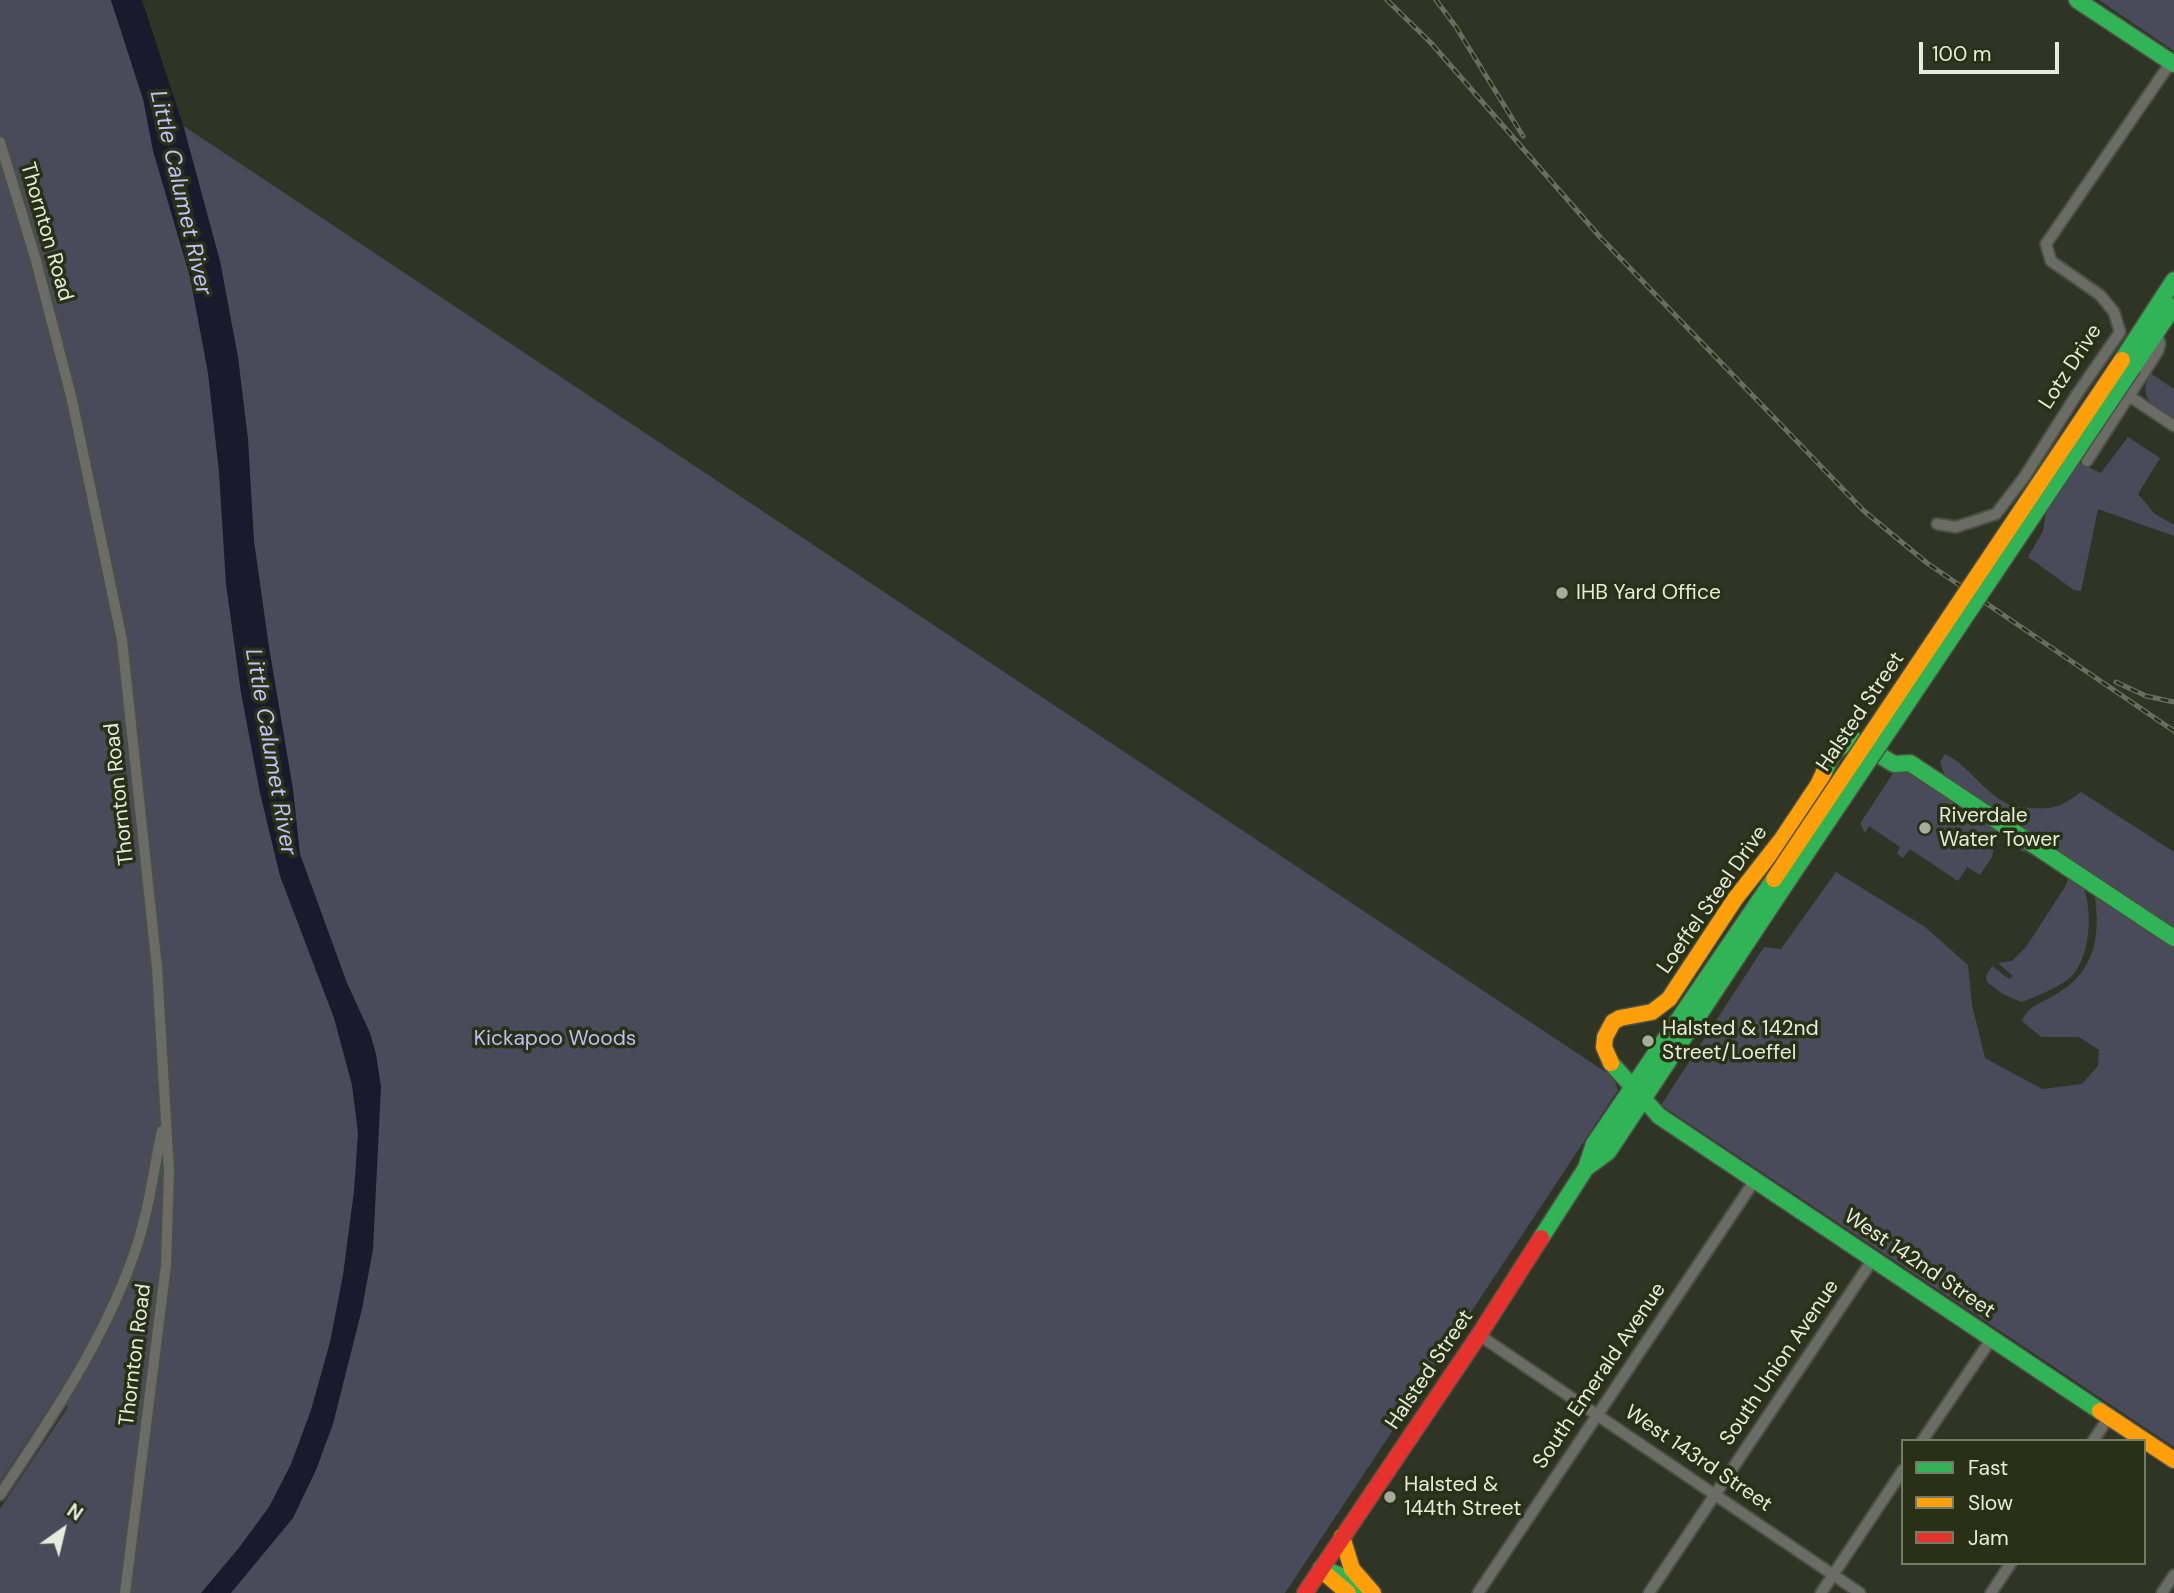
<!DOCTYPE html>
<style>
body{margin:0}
#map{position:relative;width:2174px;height:1593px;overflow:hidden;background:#303425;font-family:"DM Sans",sans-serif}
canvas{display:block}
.legend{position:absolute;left:1901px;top:1439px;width:245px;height:126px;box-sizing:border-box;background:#293015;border:2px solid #757b64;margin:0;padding:9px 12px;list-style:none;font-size:21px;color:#e6ebdb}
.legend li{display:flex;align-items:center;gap:14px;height:35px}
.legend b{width:35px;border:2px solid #757b64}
.north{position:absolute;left:28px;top:1495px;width:70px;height:70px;-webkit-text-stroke:5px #293015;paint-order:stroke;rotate:34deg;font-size:19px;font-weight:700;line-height:28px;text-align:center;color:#e6ebdb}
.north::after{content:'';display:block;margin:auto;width:24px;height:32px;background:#e6ebdb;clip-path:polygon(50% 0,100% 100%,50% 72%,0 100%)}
.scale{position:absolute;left:1919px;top:42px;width:140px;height:32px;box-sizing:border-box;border:4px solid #e6ebdb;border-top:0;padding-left:9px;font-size:21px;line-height:24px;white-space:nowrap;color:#e6ebdb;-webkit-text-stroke:5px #293015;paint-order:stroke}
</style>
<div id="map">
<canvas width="2174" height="1593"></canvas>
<ul class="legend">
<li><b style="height:9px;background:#30b455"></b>Fast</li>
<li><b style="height:9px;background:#ff9f0a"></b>Slow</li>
<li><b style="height:9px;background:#e5322d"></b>Jam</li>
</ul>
<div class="north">N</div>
<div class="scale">100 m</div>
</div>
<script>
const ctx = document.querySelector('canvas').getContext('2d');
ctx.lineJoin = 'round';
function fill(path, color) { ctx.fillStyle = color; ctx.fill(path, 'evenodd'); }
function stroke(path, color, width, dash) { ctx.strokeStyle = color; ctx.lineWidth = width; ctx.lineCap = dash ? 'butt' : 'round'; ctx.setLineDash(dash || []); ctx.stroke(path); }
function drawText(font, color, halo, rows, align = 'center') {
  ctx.font = font + ' "DM Sans",sans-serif'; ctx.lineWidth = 7; ctx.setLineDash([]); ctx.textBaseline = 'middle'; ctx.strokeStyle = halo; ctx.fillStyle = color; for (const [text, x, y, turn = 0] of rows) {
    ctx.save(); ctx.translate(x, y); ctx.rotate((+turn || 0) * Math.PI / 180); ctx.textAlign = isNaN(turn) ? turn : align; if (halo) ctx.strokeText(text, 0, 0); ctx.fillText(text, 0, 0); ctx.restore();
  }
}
const green = new Path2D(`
 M0 0H111L143 99 1613 1077 1618 1090 1285 1593H0V1509L68 1407 55 1398 0 1482Z
 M2099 0H2174V51Z
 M2150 373 2174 389V420C2154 406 2137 400 2150 373Z
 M2128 437 2160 458 2138 494 2155 514 2174 525V536L2098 509 2081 591 2074 590 2028 557 2043 531 2046 512 2079 463 2101 473Z
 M1945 754C1971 766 1988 800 2015 806 2020 808 2026 807 2031 808 2055 810 2063 805 2081 792L2174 852V932L1945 777 1940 762Z
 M1894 772H1912L1997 829 1992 857 1980 875 1967 867 1958 881 1910 849 1903 858 1897 854 1900 847 1869 826 1865 833 1861 825V822Z
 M2025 847 2081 882C2094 906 2091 957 2071 977 2061 986 2034 998 2021 1002L2003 994 1987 982 1986 976 1992 966 2009 979 2013 976 1998 963 2012 961 2026 947 2065 887 2068 879 2034 856 2020 850V848Z
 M1836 872 1925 927 1968 965 1972 1005 1985 1058 2042 1089 2082 1084 2098 1066 2099 1050 2079 1037H2041L2022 1021C2030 1004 2040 1004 2055 995 2097 971 2101 934 2094 890L2174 945V1447L1661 1105 1764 947 1781 949Z`);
const water = new Path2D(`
 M111 0H142L184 128 220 261 238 357 248 439 254 541 269 647 293 789 300 854 347 983 370 1033 376 1054 381 1087 373 1249 362 1309 333 1424 316 1470 293 1518 231 1593H201L238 1549 269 1507 291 1464 311 1410 330 1342 343 1275 354 1191 358 1133 352 1085 334 1018 280 876 260 793 241 693 226 584 219 472 208 373 190 277 153 151 143 99Z`);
const street = new Path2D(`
 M0 142 35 257 72 400 122 640 157 968 169 1172 166 1265 125 1593
 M2129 396 2174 426
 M2087 461 2158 351 2160 343 2156 332
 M1937 524 1956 527 1996 514 2025 476 2077 394 2120 332 2114 312 2100 295 2051 261 2046 244 2171 62
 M1479 1335 1860 1593
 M1922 1441 1992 1338
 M2093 1441 2109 1417
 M0 1495C51 1418 102 1344 133 1257 148 1217 153 1172 162 1131
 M1478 1593 1755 1180
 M1649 1593 1873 1259
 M1821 1593 1903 1470
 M1991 1593 2011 1563
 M2162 1593 2174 1575`);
const fast = new Path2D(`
 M2077 0 2174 64
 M2122 360 2174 280
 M2133 367 2174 306
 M1824 772C1833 754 1836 745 1856 741L1894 764 1910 763 2174 938
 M1611 1063 1659 1116 2100 1411
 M1586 1168 1608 1152 1785 885
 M1541 1238 1586 1168 1594 1144 1774 879
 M1321 1568 1339 1575 1369 1592`);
const slow = new Path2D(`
 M1611 1063 1604 1047 1605 1037 1613 1022 1620 1018 1652 1012 1669 999 1735 899 1782 839 1818 785 1824 772
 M2100 1411 2174 1460
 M1342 1537 1352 1569 1373 1593
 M1327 1575 1348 1593`);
const jam = new Path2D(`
 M1305 1593 1479 1335 1541 1238`);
const rail = new Path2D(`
 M1387 0 1431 43 1600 237 1864 511 1927 563 2174 731
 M1436 0 1456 27 1523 136
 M2116 682 2146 696 2174 702`);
const fastBridge = new Path2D(`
 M1785 885 2133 367`);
const slowBridge = new Path2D(`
 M1774 879 2122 360`);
const markers = [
 [1562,593,7,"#a6ab9b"],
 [1925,828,7,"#a6ab9b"],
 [1648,1041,7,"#a6ab9b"],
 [1390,1497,7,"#a6ab9b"]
];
const streetNames = [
 ["Thornton Road",46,232,74],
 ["Lotz Drive",2071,367,-57],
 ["Halsted Street",1861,712,-56],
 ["Thornton Road",120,794,-96],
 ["Loeffel Steel Drive",1713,900,-55],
 ["West 142nd Street",1919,1264,34],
 ["Thornton Road",136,1355,-83],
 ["South Union Avenue",1780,1363,-56],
 ["Halsted Street",1430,1370,-56],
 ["South Emerald Avenue",1600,1376,-56],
 ["West 143rd Street",1698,1459,34]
];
const poiNames = [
 ["IHB Yard Office",1576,593],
 ["Riverdale",1939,816],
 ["Water Tower",1939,840],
 ["Halsted & 142nd",1662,1029],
 ["Street/Loeffel",1662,1053],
 ["Halsted &",1404,1485],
 ["144th Street",1404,1509]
];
const parkNames = [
 ["Kickapoo Woods",555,1039]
];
const waterNames = [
 ["Little Calumet River",180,193,77],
 ["Little Calumet River",270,752,80]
];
fill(green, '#4a4b5a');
fill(water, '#191a2d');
stroke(street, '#4c5044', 14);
stroke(fast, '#4c5044', 19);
stroke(slow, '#4c5044', 19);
stroke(jam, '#4c5044', 19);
stroke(street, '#6b6c66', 10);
stroke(fast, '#30b455', 16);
stroke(slow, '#ff9f0a', 16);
stroke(jam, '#e5322d', 16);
stroke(rail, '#6a6d63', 5);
stroke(rail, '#293015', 2.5, [8]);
stroke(fastBridge, '#4c5044', 19, []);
stroke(slowBridge, '#4c5044', 19, []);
stroke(fastBridge, '#30b455', 16);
stroke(slowBridge, '#ff9f0a', 16);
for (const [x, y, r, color] of markers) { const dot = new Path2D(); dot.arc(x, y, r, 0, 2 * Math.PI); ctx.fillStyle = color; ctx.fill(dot); stroke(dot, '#293015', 2.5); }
drawText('21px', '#e6ebdb', '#293015', streetNames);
drawText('21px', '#e6ebdb', '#293015', poiNames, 'left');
drawText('21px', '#bcbef4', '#293015', parkNames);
drawText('italic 23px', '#c1c2f8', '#293015', waterNames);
</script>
